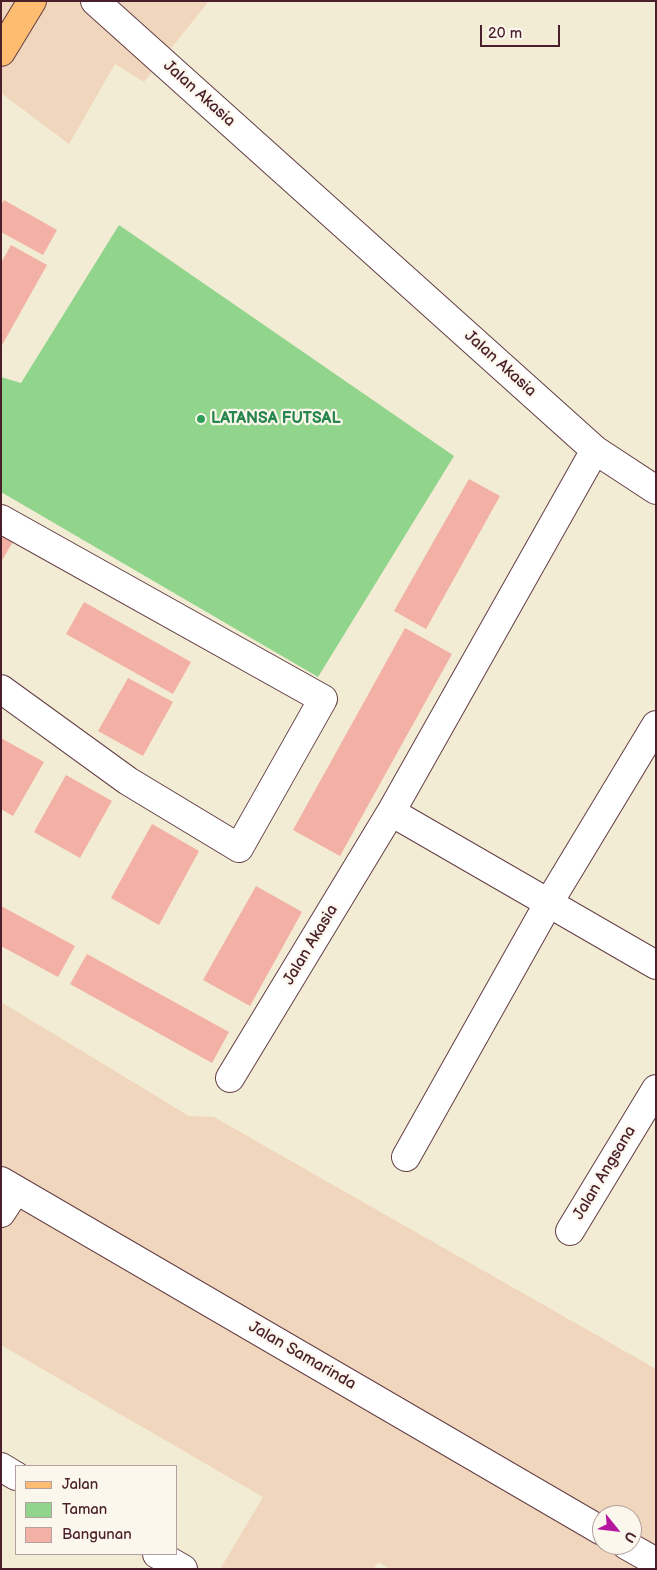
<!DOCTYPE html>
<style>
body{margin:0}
#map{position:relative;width:657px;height:1570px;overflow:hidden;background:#f2ecd5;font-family:"Balsamiq Sans",sans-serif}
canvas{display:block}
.frame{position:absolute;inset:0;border:2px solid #4a1f2b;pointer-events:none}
.legend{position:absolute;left:15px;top:1465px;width:162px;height:90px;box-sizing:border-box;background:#fbf7ec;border:1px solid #b4a19f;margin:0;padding:6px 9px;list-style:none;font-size:15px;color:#4a1f2b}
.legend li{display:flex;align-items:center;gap:10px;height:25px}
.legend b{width:25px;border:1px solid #b4a19f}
.north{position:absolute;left:592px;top:1505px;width:50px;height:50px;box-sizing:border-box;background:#fbf7ec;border:1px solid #b4a19f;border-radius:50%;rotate:119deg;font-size:14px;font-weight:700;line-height:20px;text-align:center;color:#4a1f2b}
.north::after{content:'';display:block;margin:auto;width:18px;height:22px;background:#b5179e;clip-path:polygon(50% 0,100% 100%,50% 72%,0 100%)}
.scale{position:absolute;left:480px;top:25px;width:80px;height:22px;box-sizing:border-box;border:2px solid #4a1f2b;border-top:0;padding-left:6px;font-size:15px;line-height:18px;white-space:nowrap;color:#4a1f2b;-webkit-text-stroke:4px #fbf7ec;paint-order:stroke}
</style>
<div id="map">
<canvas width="657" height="1570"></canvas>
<div class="frame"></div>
<ul class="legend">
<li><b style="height:6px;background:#fdbc70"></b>Jalan</li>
<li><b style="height:14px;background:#91d48c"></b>Taman</li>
<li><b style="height:14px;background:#f3b0a4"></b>Bangunan</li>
</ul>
<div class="north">U</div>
<div class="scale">20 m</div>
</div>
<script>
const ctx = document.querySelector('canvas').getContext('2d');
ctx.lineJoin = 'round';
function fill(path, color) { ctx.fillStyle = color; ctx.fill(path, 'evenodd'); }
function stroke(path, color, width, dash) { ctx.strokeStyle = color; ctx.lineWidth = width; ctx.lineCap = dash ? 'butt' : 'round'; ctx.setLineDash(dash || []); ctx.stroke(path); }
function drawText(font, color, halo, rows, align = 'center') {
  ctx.font = font + ' "Balsamiq Sans",sans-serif'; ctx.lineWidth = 4.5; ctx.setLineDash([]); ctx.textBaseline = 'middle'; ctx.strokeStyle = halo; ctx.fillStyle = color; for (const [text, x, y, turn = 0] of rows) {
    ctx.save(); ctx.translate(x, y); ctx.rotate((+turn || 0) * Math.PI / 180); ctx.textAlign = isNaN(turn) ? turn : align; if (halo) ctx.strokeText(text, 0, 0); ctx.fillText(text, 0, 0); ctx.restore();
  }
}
const built = new Path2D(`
 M1 1H209L144 82 115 64 69 144 1 93Z
 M1 1002 189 1116 214 1117 656 1369V1569H390L378 1562 374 1569H220L263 1497 1 1345ZM602 1515H632V1545H602Z`);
const green = new Path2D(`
 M119 225 454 456 318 677 1 492V377L21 383Z`);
const building = new Path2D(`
 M4 200 57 230 43 255 1 232V205Z
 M11 245 47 265 1 347V263Z
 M469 479 500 496 426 629 394 611Z
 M1 533 14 540 1 562Z
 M84 602 191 662 173 694 66 634Z
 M405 628 452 654 340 856 293 830Z
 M128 678 173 702 143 756 98 731Z
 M1 738 44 762 13 816 1 809Z
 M66 775 112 801 80 858 34 832Z
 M152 824 199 851 159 925 111 898Z
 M256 886 302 912 250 1006 203 980Z
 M1 906 75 946 58 977 1 946Z
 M87 954 229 1032 212 1063 70 984Z`);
const minor = new Path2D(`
 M95 1 595 450 391 812 230 1078
 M595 450 656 490
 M1 519 323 699 239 848 128 781 1 689
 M391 812 656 965
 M406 1157 548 904 656 725
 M1 1181 602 1531
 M1 1213 16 1190
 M570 1231 656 1089
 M1 1467 16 1476
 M626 1545 656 1562
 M157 1554 183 1569`);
const major = new Path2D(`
 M1 52 32 1`);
const markers = [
 [201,419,5,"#2e9e5b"]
];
const streetNames = [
 ["Jalan Akasia",199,94,42],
 ["Jalan Akasia",500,364,42],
 ["Jalan Akasia",311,945,-59],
 ["Jalan Angsana",605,1173,-59],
 ["Jalan Samarinda",302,1356,30]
];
const leisureNames = [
 ["LATANSA FUTSAL",211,419]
];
fill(built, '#f0d6bc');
fill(green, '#91d48c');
fill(building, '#f3b0a4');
stroke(minor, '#633e44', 30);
stroke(major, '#633e44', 30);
stroke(minor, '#fff', 28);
stroke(major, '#fdbc70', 28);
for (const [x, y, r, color] of markers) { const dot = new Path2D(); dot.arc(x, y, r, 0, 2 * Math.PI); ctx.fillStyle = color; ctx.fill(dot); stroke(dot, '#fbf7ec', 2); }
drawText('16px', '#4a1f2b', '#fbf7ec', streetNames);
drawText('bold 16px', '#27864d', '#fbf7ec', leisureNames, 'left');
</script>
